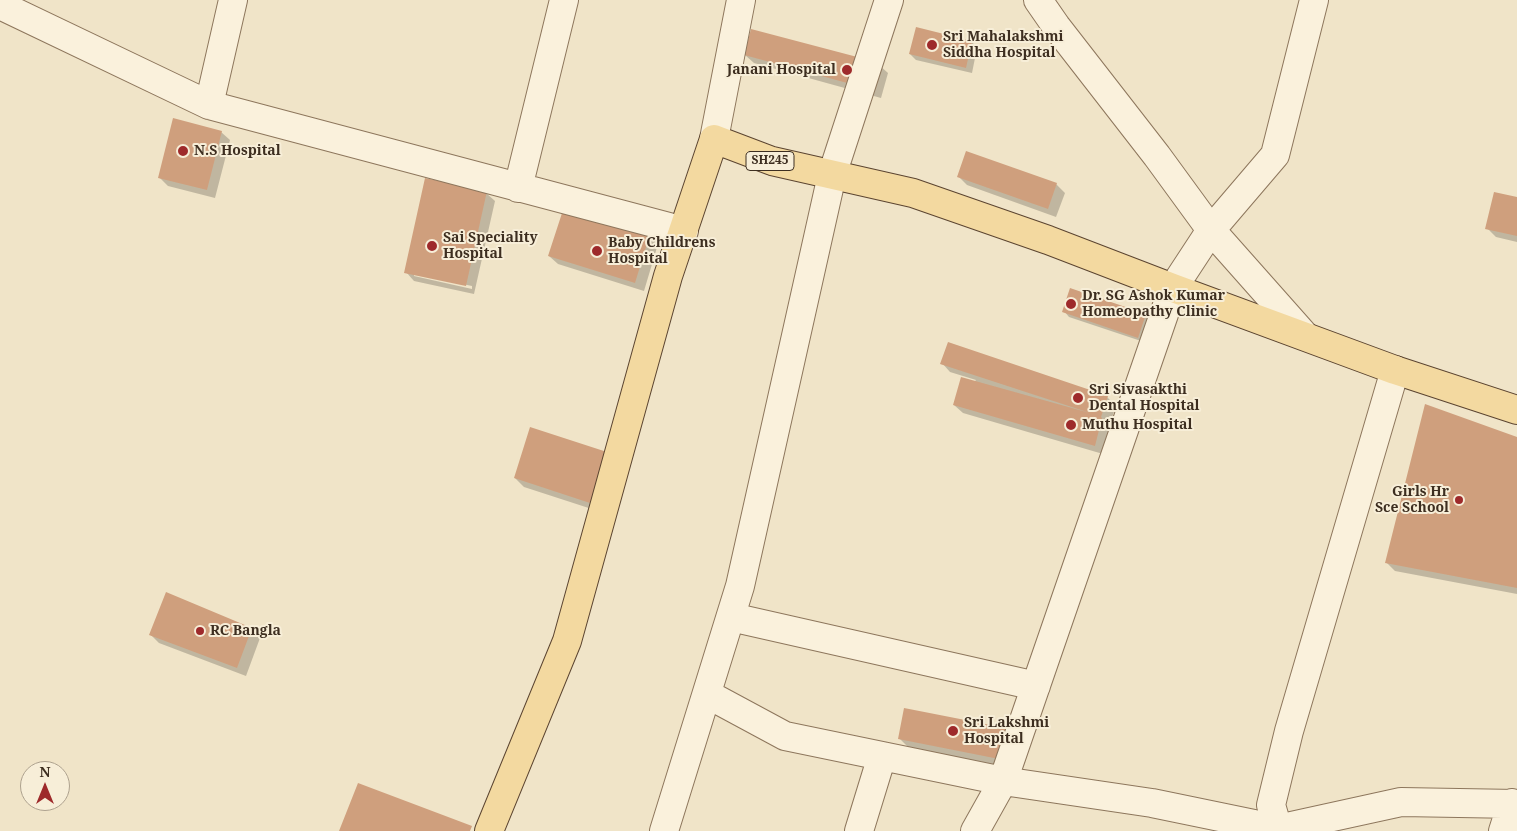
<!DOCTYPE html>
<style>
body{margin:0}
#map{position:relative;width:1517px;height:831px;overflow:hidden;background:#f0e4c8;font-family:"Noto Serif",serif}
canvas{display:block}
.north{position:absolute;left:20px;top:761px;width:50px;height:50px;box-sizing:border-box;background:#f7eed8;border:1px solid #ada18e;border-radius:50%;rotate:0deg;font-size:14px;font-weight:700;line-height:20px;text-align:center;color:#3d2e20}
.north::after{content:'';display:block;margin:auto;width:18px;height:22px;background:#9e2a2b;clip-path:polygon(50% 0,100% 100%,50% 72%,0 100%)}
</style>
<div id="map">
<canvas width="1517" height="831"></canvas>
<div class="north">N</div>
</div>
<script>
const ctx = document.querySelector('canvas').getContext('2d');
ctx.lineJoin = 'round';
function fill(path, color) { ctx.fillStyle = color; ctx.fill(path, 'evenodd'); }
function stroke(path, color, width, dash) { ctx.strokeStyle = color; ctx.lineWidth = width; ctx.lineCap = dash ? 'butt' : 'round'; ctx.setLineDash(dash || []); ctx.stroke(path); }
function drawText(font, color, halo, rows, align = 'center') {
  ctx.font = font + ' "Noto Serif",serif'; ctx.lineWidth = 4; ctx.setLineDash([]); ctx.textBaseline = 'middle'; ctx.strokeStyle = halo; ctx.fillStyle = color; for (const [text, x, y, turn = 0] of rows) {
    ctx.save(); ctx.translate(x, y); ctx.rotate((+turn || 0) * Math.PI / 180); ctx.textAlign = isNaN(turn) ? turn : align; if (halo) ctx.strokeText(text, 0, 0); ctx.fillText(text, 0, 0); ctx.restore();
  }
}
const shadow = new Path2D(`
 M972 42 977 48 972 73 916 60 910 54Z
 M745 55 879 65 888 73 881 98 754 63Z
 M221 132 230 140 215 198 168 186 159 177Z
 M959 177 1056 184 1065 193 1056 217 967 185Z
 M486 193 495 201 474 294 414 281 406 272ZM414 274 472 286V289L414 276Z
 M1517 199V242L1496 237 1487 228Z
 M650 235 658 244 644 291 558 264 549 256Z
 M1071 290 1146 315 1152 321 1144 342 1069 317 1064 311Z
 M942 363 1107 397 1116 406 1109 426 1110 428 1103 454 963 413 954 405 976 380 950 372Z
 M1517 438V594L1395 571 1386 562Z
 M609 454 601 512 524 487 515 478Z
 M252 629 260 638 246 676 159 643 150 634Z
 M1005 729 1014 737 1008 767 908 747 900 739Z`);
const building = new Path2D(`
 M916 27 972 41 966 68 909 54Z
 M751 29 880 63 873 90 744 55Z
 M173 118 222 131 207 190 158 178Z
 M966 151 1057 183 1048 209 957 177Z
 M425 178 487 191 466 286 404 273Z
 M1494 192 1517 197V236L1485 229Z
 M564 207 650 234 635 283 548 256Z
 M1070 288 1146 314 1138 338 1062 312Z
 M948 342 1108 396 1101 417 1102 418 1095 446 953 405 961 377 1090 413 940 364Z
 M1425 404 1517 437V588L1385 563Z
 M530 427 610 453 593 504 514 478Z
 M166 592 252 628 237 668 149 635Z
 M904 708 1006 728 999 759 898 739Z
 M358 783 472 826 470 831H339Z`);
const minor = new Path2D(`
 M233 0 209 105 684 231
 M1038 0 1056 26 1157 156 1211 230 1305 336
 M0 5 209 105
 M714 139 741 0
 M518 188 564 0
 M731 617 1036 686
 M707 694 785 736 1003 781 1152 803 1278 829 1401 802 1517 804
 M664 831 740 586 832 175 889 0
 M859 831 882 756
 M975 831 1003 781 1173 288 1211 230 1275 155 1314 0
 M1277 831 1278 829 1271 805 1289 731 1395 370
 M1503 831 1512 803`);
const primary = new Path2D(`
 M489 831 567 641 668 276 714 139 772 161 913 193 1048 240 1173 288 1395 370 1517 410`);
const markers = [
 [932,45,6,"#9e2a2b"],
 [847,70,6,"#9e2a2b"],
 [183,151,6,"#9e2a2b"],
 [432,246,6,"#9e2a2b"],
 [597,251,6,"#9e2a2b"],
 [1071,304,6,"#9e2a2b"],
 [1078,398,6,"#9e2a2b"],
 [1071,425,6,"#9e2a2b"],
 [1459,500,5,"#9e2a2b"],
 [200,631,5,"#9e2a2b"],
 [953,731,6,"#9e2a2b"]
];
const shields = [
 [770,161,48]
];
const shieldNames = [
 ["SH245",770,161]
];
const poiNames = [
 ["Sri Mahalakshmi",943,37],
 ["Siddha Hospital",943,53],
 ["Janani Hospital",836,70,"right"],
 ["N.S Hospital",194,151],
 ["Sai Speciality",443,238],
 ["Hospital",443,254],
 ["Baby Childrens",608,243],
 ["Hospital",608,259],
 ["Dr. SG Ashok Kumar",1082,296],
 ["Homeopathy Clinic",1082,312],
 ["Sri Sivasakthi",1089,390],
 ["Dental Hospital",1089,406],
 ["Muthu Hospital",1082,425],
 ["Girls Hr",1449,492,"right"],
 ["Sce School",1449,508,"right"],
 ["RC Bangla",210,631],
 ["Sri Lakshmi",964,723],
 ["Hospital",964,739]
];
fill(shadow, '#0003');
fill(building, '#cf9f7d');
stroke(minor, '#8d765c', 30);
stroke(primary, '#5b4430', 30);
stroke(minor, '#faf1dc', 28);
stroke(primary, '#f3d9a0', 28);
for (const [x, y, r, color] of markers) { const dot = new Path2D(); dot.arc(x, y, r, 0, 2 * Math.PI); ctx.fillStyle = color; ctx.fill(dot); stroke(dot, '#f7eed8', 2); }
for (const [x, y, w] of shields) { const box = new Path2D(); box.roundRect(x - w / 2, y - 9.5, w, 19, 4); ctx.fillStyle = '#f7eed8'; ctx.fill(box); stroke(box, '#3d2e20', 1); }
drawText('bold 12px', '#3d2e20', null, shieldNames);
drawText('bold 14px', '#3d2e20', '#f7eed8', poiNames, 'left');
</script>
